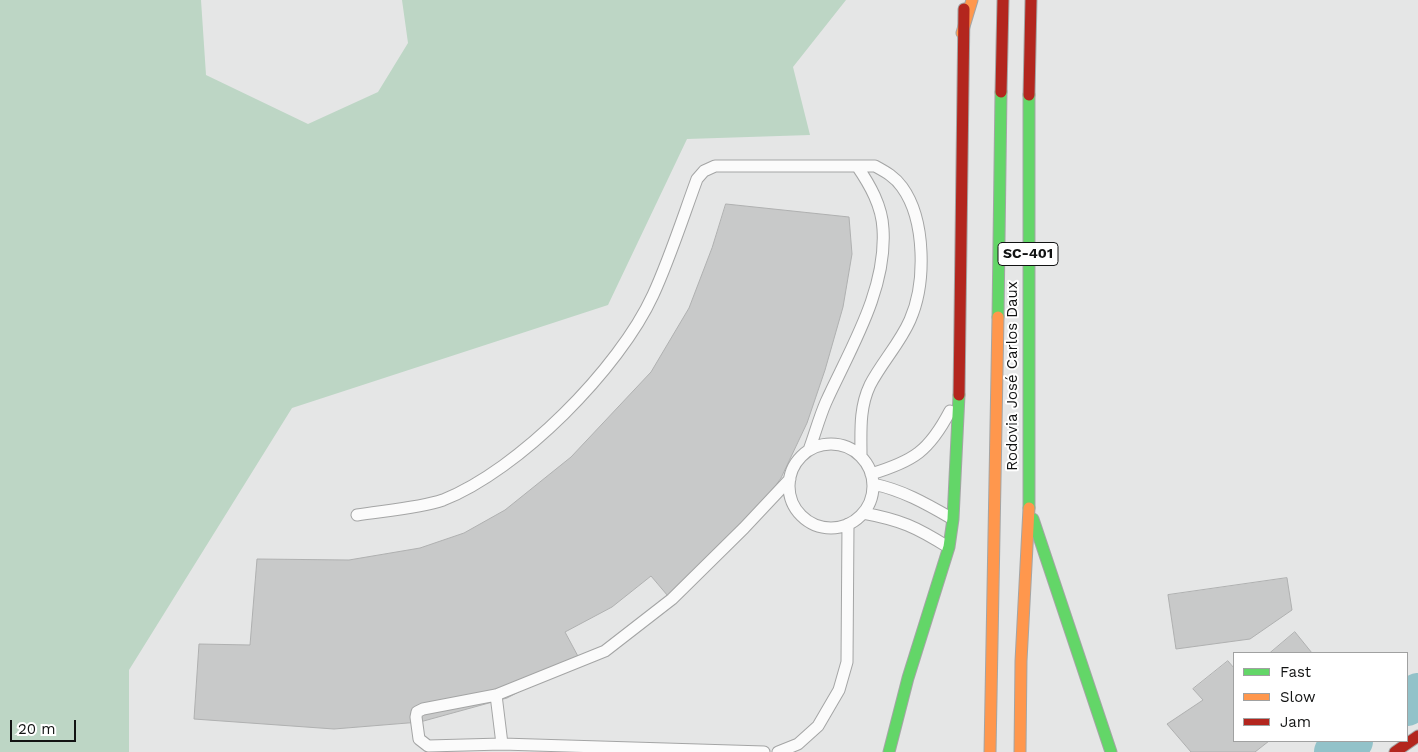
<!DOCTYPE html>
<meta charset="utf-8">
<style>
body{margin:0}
#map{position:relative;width:1418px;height:752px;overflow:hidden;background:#e5e6e6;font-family:"Work Sans",sans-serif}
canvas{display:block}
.legend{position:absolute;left:1233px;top:652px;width:175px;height:90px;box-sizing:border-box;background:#fff;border:1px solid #a0a1a1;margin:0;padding:6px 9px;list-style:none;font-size:15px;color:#121313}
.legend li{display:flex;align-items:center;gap:10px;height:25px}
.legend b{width:25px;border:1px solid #a0a1a1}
.scale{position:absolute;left:10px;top:720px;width:66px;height:22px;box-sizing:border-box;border:2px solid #121313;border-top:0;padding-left:6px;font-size:15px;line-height:18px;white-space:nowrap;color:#121313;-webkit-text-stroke:4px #fff;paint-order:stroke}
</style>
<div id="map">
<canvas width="1418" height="752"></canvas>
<ul class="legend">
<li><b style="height:6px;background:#63d668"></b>Fast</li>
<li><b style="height:6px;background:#ff974d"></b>Slow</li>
<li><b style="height:6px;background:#b3261e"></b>Jam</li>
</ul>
<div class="scale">20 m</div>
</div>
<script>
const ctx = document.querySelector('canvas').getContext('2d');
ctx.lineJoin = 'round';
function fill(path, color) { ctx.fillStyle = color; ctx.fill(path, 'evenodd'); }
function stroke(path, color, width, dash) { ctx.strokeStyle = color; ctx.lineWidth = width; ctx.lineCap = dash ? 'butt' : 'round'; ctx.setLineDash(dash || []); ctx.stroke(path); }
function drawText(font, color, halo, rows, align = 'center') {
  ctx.font = font + ' "Work Sans",sans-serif'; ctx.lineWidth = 4; ctx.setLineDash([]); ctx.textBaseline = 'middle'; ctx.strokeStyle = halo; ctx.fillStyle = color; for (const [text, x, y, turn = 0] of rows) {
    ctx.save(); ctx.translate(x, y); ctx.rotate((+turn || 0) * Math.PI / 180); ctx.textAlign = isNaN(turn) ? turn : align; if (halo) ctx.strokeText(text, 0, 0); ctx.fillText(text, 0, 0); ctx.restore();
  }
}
const green = new Path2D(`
 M0 0H201L206 75 308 124 378 92 408 43 402 0H846L793 67 810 135 687 139 608 305 292 408 129 670V752H0Z`);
const river = new Path2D(`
 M1407 706 1418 693
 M1334 752 1353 741`);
const building = new Path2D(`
 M726 204 849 217 852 254 843 307 825 370 807 423 781 478 738 539 673 602 651 576 612 607 565 632 580 660 507 698 420 722 334 729 194 719 199 644 250 645 257 559 349 560 420 548 464 533 505 510 571 457 651 372 689 308 712 248Z
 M1287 578 1292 610 1250 639 1176 649 1168 595Z
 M1295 632 1312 653H1270Z
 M1228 661 1234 668V741H1269L1255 752H1191L1167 724 1203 700 1193 689Z`);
const lane = new Path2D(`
 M789 486a42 42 0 1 1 84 0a42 42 0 1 1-84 0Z
 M809 450C815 434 819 418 826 402 850 349 887 290 883 229 882 206 870 185 857 166
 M871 474C914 461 929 451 950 411
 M873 484C902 490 925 503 951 518
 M863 513C901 520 916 527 948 547
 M357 515C382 511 420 508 443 500 519 470 619 369 653 295 670 258 683 217 697 179L704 171 715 166H875C886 172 895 177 902 187 926 220 926 284 910 320 900 343 882 362 870 385 859 408 861 432 861 456
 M496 695 502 744
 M764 752 502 744 428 746 419 739 416 717 417 712 423 709 496 695 605 651 672 599 744 528 790 479
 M778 752 798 744 818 726 839 690 847 662 848 524`);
const fast = new Path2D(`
 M998 317 1001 92
 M1029 508V95
 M1033 519 1111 752
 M889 752 908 678 949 547 953 519 959 395`);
const slow = new Path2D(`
 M962 33 972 0
 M990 752 998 317
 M1020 752 1021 661 1029 508`);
const jam = new Path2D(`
 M1001 92 1003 0
 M1029 95 1031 0
 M959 395 964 9
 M1395 752 1418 736`);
const shields = [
 [1028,254,60]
];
const shieldNames = [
 ["SC-401",1028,254]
];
const streetNames = [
 ["Rodovia José Carlos Daux",1013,376,-90]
];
fill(green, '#bdd6c5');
stroke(river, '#92c2c9', 40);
fill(building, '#c8c9c9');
stroke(building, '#afb0b0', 1);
stroke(lane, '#a4a5a5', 13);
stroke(fast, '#a4a5a5', 13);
stroke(slow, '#a4a5a5', 13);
stroke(jam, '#a4a5a5', 13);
stroke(lane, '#fbfbfb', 11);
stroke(fast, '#63d668', 11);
stroke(slow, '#ff974d', 11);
stroke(jam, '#b3261e', 11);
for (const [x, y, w] of shields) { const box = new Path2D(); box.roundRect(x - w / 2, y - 11.5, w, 23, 4); ctx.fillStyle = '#fff'; ctx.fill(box); stroke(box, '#121313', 1); }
drawText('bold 14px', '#121313', null, shieldNames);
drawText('15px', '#121313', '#fff', streetNames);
</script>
